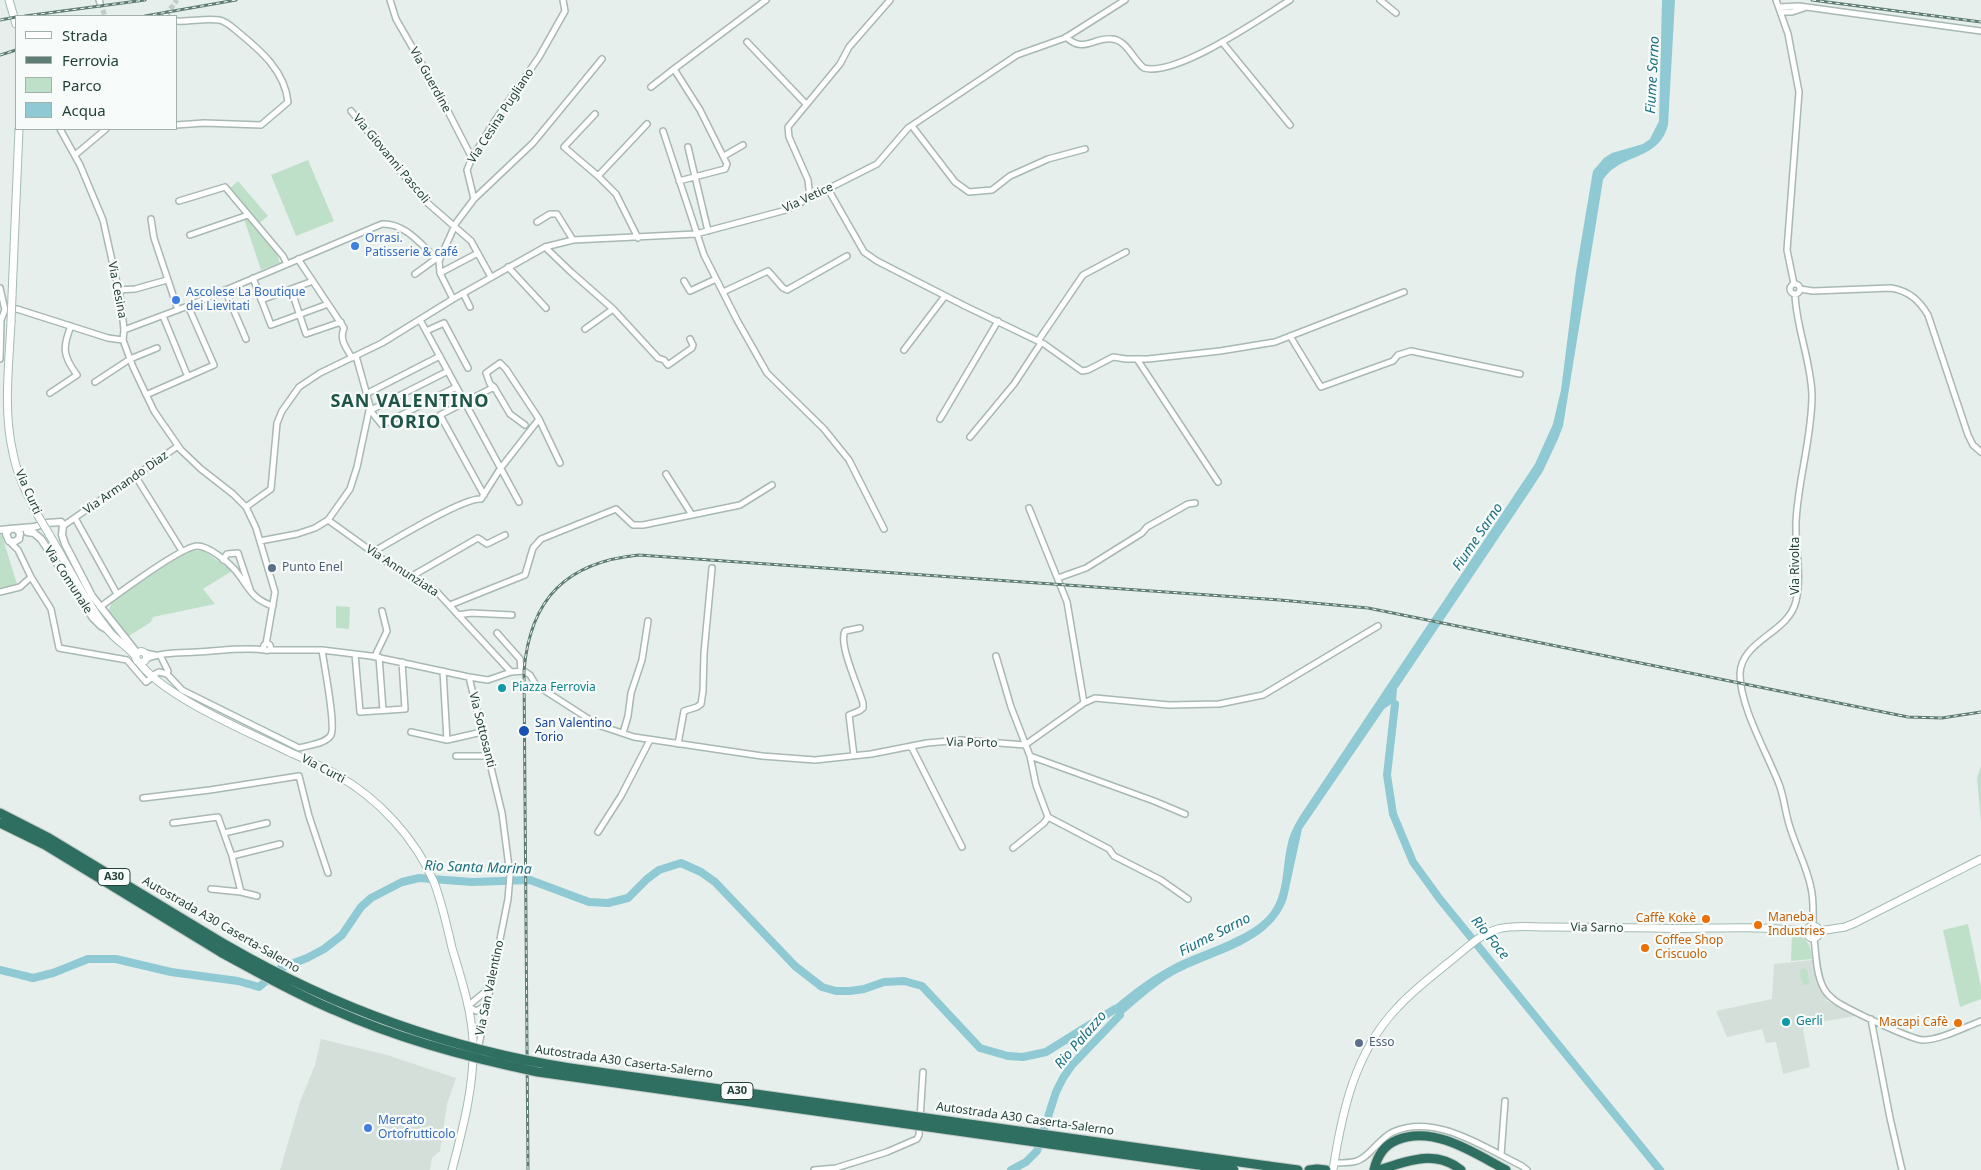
<!DOCTYPE html>
<meta charset="utf-8">
<style>
body{margin:0}
#map{position:relative;width:1981px;height:1170px;overflow:hidden;background:#e6efeb;font-family:"Noto Sans",sans-serif}
canvas{display:block}
.legend{position:absolute;left:15px;top:15px;width:162px;height:115px;box-sizing:border-box;background:#f7fbf9;border:1px solid #a3b1ad;margin:0;padding:6px 9px;list-style:none;font-size:15px;color:#24423a}
.legend li{display:flex;align-items:center;gap:10px;height:25px}
.legend b{width:25px;border:1px solid #a3b1ad}
</style>
<div id="map">
<canvas width="1981" height="1170"></canvas>
<ul class="legend">
<li><b style="height:6px;background:#fff"></b>Strada</li>
<li><b style="height:6px;background:#5f7d75"></b>Ferrovia</li>
<li><b style="height:14px;background:#bfe0c8"></b>Parco</li>
<li><b style="height:14px;background:#8ec9d4"></b>Acqua</li>
</ul>
</div>
<script>
const ctx = document.querySelector('canvas').getContext('2d');
ctx.lineJoin = 'round';
function fill(path, color) { ctx.fillStyle = color; ctx.fill(path, 'evenodd'); }
function stroke(path, color, width, dash) { ctx.strokeStyle = color; ctx.lineWidth = width; ctx.lineCap = dash ? 'butt' : 'round'; ctx.setLineDash(dash || []); ctx.stroke(path); }
function drawText(font, color, halo, rows, align = 'center') {
  ctx.font = font + ' "Noto Sans",sans-serif'; ctx.lineWidth = 4.5; ctx.setLineDash([]); ctx.textBaseline = 'middle'; ctx.strokeStyle = halo; ctx.fillStyle = color; for (const [text, x, y, turn = 0] of rows) {
    ctx.save(); ctx.translate(x, y); ctx.rotate((+turn || 0) * Math.PI / 180); ctx.textAlign = isNaN(turn) ? turn : align; if (halo) ctx.strokeText(text, 0, 0); ctx.fillText(text, 0, 0); ctx.restore();
  }
}
const built = new Path2D(`
 M1813 960 1816 974 1827 1001 1855 1016 1809 1024 1804 1026 1803 1030 1810 1067 1783 1074 1776 1042 1766 1043 1762 1029 1727 1037 1716 1011 1772 999 1774 964Z
 M321 1039 387 1055 456 1078 447 1104 440 1151 432 1158 430 1170H280L300 1102 315 1065Z`);
const green = new Path2D(`
 M308 160 334 221 296 236 271 175Z
 M238 181 268 216 258 224 229 189Z
 M249 217 276 251 280 263 261 270 244 219Z
 M0 535 2 536 17 584 0 589Z
 M190 550 204 551 232 571 203 589 215 604 153 617 151 622 129 636 108 612 113 600Z
 M336 606 350 607 349 629 336 628Z
 M1981 766V822L1977 778Z
 M1968 924 1981 987V999L1960 1007 1943 930Z
 M1792 933C1807 937 1811 944 1812 959L1791 961Z
 M1803 968C1809 970 1809 977 1809 983L1806 985H1804L1800 977 1801 970Z`);
const water = new Path2D(`
 M1662 0H1675L1668 125C1658 162 1621 152 1603 180L1563 426 1558 439 1543 471 1530 491 1397 689 1395 712 1391 704 1384 709 1302 829 1287 898C1271 946 1210 954 1172 976 1151 988 1133 1007 1114 1021L1112 1020 1117 1013 1114 1010 1107 1012C1125 996 1147 979 1169 967 1197 951 1251 938 1270 913 1285 894 1282 866 1288 843 1290 833 1295 825 1300 816L1535 464 1553 424 1561 390 1576 272 1593 171 1604 158 1612 153 1643 144 1650 139 1659 121Z`);
const river = new Path2D(`
 M1395 704 1387 775 1393 814 1413 862 1439 898 1660 1170
 M0 970 33 978 53 973 88 959H116L171 972 238 981 259 987 281 968 307 958 324 949 342 935 361 907 371 898 402 882 419 878 472 882 530 880 589 902 608 903 628 898 647 879 659 870 681 863 701 872 715 882 795 966 822 987 836 991H850L864 989 884 982 904 981 922 986 980 1048 1008 1056 1023 1057 1046 1052 1115 1009
 M1011 1170 1026 1162 1037 1151 1056 1092 1063 1078 1072 1065 1120 1015`);
const minorTunnel = new Path2D(`
 M100 3 105 16
 M166 15 177 0`);
const minor = new Path2D(`
 M99 0 100 3
 M390 0 396 19 438 92 472 158
 M1380 0 1396 13
 M1776 0 1788 34 1799 92 1787 250 1794 284
 M1779 7 1799 6 1981 31
 M1781 12H1792L1804 8
 M165 16 166 15
 M176 21C190 22 205 18 219 20 226 21 232 27 238 32 260 50 285 71 288 102L261 125 204 123 176 125
 M1066 37C1084 54 1093 37 1112 39 1127 40 1133 60 1144 68 1177 77 1261 18 1290 0
 M747 42 806 104
 M1222 42 1290 125
 M674 69 766 0
 M651 87 674 69 700 110 727 164 725 169 679 181
 M351 111 423 199 471 241 491 277
 M595 114 564 147 598 176 616 194 638 238
 M912 126 955 182 969 192 992 190 1010 176 1048 159 1085 149
 M60 129 80 165 103 220 121 301 124 330 123 340 133 367 154 411 181 450 201 469 233 494 246 507 256 528 275 592 266 644
 M663 131 704 255 737 320 767 373 824 429 849 460 884 529
 M688 147 708 231
 M75 155 106 129
 M724 156 743 145
 M598 176 647 124
 M828 189 864 252 877 261 965 306 1044 344 1082 371 1088 370 1113 357 1126 359H1148L1220 351 1275 342 1404 292
 M810 198 808 180 789 137 788 127 840 64 849 47 890 0
 M474 199 533 143 602 59
 M179 201 225 187 283 256 287 264
 M151 219 154 238 178 310
 M537 222 550 214H557L573 240
 M190 235 248 215
 M545 247 571 272 613 309 658 358 664 360 668 365 692 348 693 345 690 339
 M298 259 344 328C339 340 346 347 352 358
 M439 261 456 223 474 199 467 170 472 158 494 122 539 57 565 11 563 0
 M508 267 546 308
 M440 273 478 253
 M415 274 437 258
 M253 278 271 325 328 304
 M684 281 690 291 716 279
 M1790 289a5 5 0 1 1 10 0a5 5 0 1 1-10 0Z
 M0 288 5 310 1 320 0 359
 M291 289 306 334 341 322
 M1800 289 1813 291 1891 288C1909 291 1919 300 1928 315L1968 435 1973 445 1981 452
 M118 290 135 289 167 280
 M225 290 246 339
 M723 292 768 271 783 288 787 290 847 256
 M463 293 470 307
 M1795 294C1796 328 1811 360 1812 395 1812 438 1798 479 1796 522 1795 548 1802 576 1796 601 1789 633 1741 640 1740 674 1740 707 1767 753 1779 784 1784 797 1785 811 1789 824 1795 846 1807 866 1811 888 1814 900 1813 914 1813 926
 M261 300 313 281
 M5 310 17 309 108 338 123 340
 M163 316 188 377
 M420 320 519 502
 M585 329 613 309
 M124 330 188 306 382 224C406 223 422 246 439 261L440 273 453 299
 M426 331 444 323 468 368
 M1290 336 1321 387 1393 361 1398 355 1411 351 1520 374
 M1038 341 1083 275 1126 252
 M904 350 945 296
 M1137 359 1218 482
 M95 382 130 359 157 348
 M50 393 77 375C63 356 62 348 71 326
 M366 394 440 356
 M146 395 214 365 188 306
 M370 410 382 425 456 387
 M369 411 448 371
 M940 419 998 321
 M525 425 510 414 494 387 490 384 486 373 500 363 506 369 539 419
 M970 437 1014 384 1041 343
 M666 474 692 515
 M136 477 182 551
 M484 495 440 415 494 387
 M246 507 271 489 277 423 282 411 299 387 320 373 382 343 453 299 545 247 573 240 696 234 786 210 877 164 908 128 1017 55 1065 38 1125 0
 M1029 508 1067 602 1084 703
 M75 518 117 594
 M328 520 385 561 437 592 511 672
 M63 526 178 446
 M260 541 297 534 315 528 328 520 350 489 357 467 370 406 356 356
 M10 542 18 550 31 577 51 609 59 648 127 660 146 682 150 679
 M373 552C392 541 464 497 481 499L500 469 539 419 560 463
 M223 560 227 554 238 553 250 589
 M412 576 478 538 487 544 505 535
 M1058 578 1086 568 1142 533 1147 527 1188 504 1195 503
 M0 592 20 587 31 577
 M450 605 525 575 533 548 541 539 616 509 633 525H643L740 505 772 485
 M100 607C115 596 182 546 197 546 209 546 228 562 235 570 249 587 251 599 273 606
 M458 615 471 613 512 615
 M497 633 520 659 521 670
 M263.5 647a3.5 3.5 0 1 1 7 0a3.5 3.5 0 1 1-7 0Z
 M268 650H322L371 656 469 677 502 813 510 875 508 899 478 1050
 M145 653 155 655
 M355 654 360 712 405 709 402 662
 M375 656 387 631 382 611
 M996 656 1011 707 1030 756 1154 801 1185 814
 M379 657 383 710
 M146 659C162 652 180 653 197 652 220 651 243 647 265 650
 M443 671 447 740
 M155 674 159 672 167 674 168 671 160 655
 M167 674 182 690 192 695 299 748C308 745 326 744 331 735 336 725 324 665 322 650
 M469 677 488 680 511 672 524 671 530 675 536 685 598 725 634 737 762 756 815 760 871 754 927 743 961 740 1025 745 1084 703 1095 698 1169 705 1219 704 1263 695 1378 626
 M411 732 447 740 482 732
 M623 733 628 716 631 693 642 660 648 621
 M678 744 684 711 697 707 701 704 703 691 704 653 712 568
 M911 746 962 847
 M456 756H488
 M854 756 849 715 859 711 863 708V703C859 688 838 644 845 631L860 628
 M1030 756 1036 785 1048 817 1109 849 1114 856 1161 880 1188 899
 M143 798 210 790 299 776 309 816 328 873
 M173 823 218 817 232 856 241 892 257 896
 M598 832 621 796 650 740
 M224 833 267 823
 M1013 848 1044 823 1048 817
 M232 856 280 844
 M211 889 241 892
 M1814 938C1816 954 1816 973 1823 987 1825 991 1829 996 1833 999 1842 1007 1912 1040 1923 1040 1940 1040 1965 1027 1981 1021
 M486 991 468 1006 476 1011 487 1005
 M1871 1019 1890 1118 1902 1170
 M1501 1155 1505 1101
 M1334 1163C1341 1163 1351 1163 1357 1161 1370 1157 1379 1138 1393 1132 1436 1113 1485 1148 1522 1166L1527 1170
 M814 1170 836 1168 887 1152 917 1139 919 1135 923 1072`);
const tertiary = new Path2D(`
 M16 529 20 533 19 539 14 542 9 541 6 534 10 529 34 527 47 523 61 522 63 524 62 535 65 544 92 596 134 649
 M0 530 10 529
 M27 532 34 533 41 539 93 618 101 626 108 630`);
const secondary = new Path2D(`
 M9 0 16 24
 M12 296 19 129
 M11 322C9 365 3 411 13 453 17 475 27 494 37 514
 M49 534C68 566 85 601 108 630 116 641 128 646 136 657
 M135.5 657a5.5 5.5 0 1 1 11 0a5.5 5.5 0 1 1-11 0Z
 M138 661C163 697 249 732 289 752 305 759 322 766 337 775 379 799 415 838 434 882 442 903 447 926 452 948 461 978 471 1008 473 1040 475 1083 463 1128 452 1170
 M1807 932a6 6 0 1 1 12 0a6 6 0 1 1-12 0Z
 M1819 931 1845 927 1855 923 1981 859
 M1333 1170C1342 1111 1355 1052 1397 1008 1412 991 1431 977 1448 963 1463 952 1479 934 1498 929 1513 925 1531 927 1547 927 1583 927 1620 928 1656 928 1706 930 1757 924 1807 932`);
const motorway = new Path2D(`
 M0 813 49 838 226 945
 M0 823 45 845 222 953
 M1268 1166 1298 1170
 M1309 1170 1317 1169 1326 1170
 M1374 1170C1377 1157 1384 1145 1397 1140 1434 1125 1474 1153 1506 1170
 M1379 1170C1407 1161 1435 1149 1461 1170`);
const rail = new Path2D(`
 M1812 0 1981 22
 M25 16 145 0
 M145 16 236 0
 M0 20 16 17
 M0 55 16 50
 M528 1170 524 671C530 598 567 562 639 555L1280 600 1368 608 1908 717 1942 718 1981 712`);
const secondaryBridge = new Path2D(`
 M11 322 12 296
 M37 514 49 534`);
const motorwayBridge = new Path2D(`
 M226 945C333 1007 448 1049 570 1068L1268 1166
 M222 953C259 973 295 994 334 1010 399 1039 469 1058 538 1072L1234 1170`);
const markers = [
 [355,246,5,"#3f7fe0"],
 [176,300,5,"#3f7fe0"],
 [272,568,5,"#5c6f8a"],
 [502,688,5,"#0f9aa8"],
 [524,731,6,"#1a4fb4"],
 [1706,919,5,"#e8710a"],
 [1758,925,5,"#e8710a"],
 [1645,948,5,"#e8710a"],
 [1786,1022,5,"#0f9aa8"],
 [1958,1023,5,"#e8710a"],
 [1359,1043,5,"#5c6f8a"],
 [368,1128,5,"#3f7fe0"]
];
const shields = [
 [114,877,32],
 [737,1091,32]
];
const shieldNames = [
 ["A30",114,877],
 ["A30",737,1091]
];
const streetNames = [
 ["Via Guerdine",430,80,61],
 ["Via Cesina Pugliano",501,116,-57],
 ["Via Giovanni Pascoli",391,159,50],
 ["Via Vetice",808,198,-25],
 ["Via Cesina",117,290,79],
 ["Via Armando Diaz",126,483,-35],
 ["Via Curti",28,492,66],
 ["Via Rivolta",1796,566,-90],
 ["Via Annunziata",402,571,33],
 ["Via Comunale",68,580,57],
 ["Via Sottosanti",482,730,76],
 ["Via Porto",972,743,1],
 ["Via Curti",323,769,28],
 ["Autostrada A30 Caserta-Salerno",221,925,30],
 ["Via Sarno",1597,928,1],
 ["Via San Valentino",490,988,-78],
 ["Autostrada A30 Caserta-Salerno",624,1062,8],
 ["Autostrada A30 Caserta-Salerno",1025,1119,8]
];
const shopNames = [
 ["Orrasi.",365,239],
 ["Patisserie & café",365,253],
 ["Ascolese La Boutique",186,293],
 ["dei Lievitati",186,307],
 ["Mercato",378,1121],
 ["Ortofrutticolo",378,1135]
];
const serviceNames = [
 ["Punto Enel",282,568],
 ["Esso",1369,1043]
];
const cultureNames = [
 ["Piazza Ferrovia",512,688],
 ["Gerli",1796,1022]
];
const transitNames = [
 ["San Valentino",535,724],
 ["Torio",535,738]
];
const foodNames = [
 ["Maneba",1768,918],
 ["Industries",1768,932],
 ["Caffè Kokè",1696,919,"right"],
 ["Coffee Shop",1655,941],
 ["Criscuolo",1655,955],
 ["Macapi Cafè",1948,1023,"right"]
];
const waterNames = [
 ["Fiume Sarno",1653,75,-87],
 ["Fiume Sarno",1478,537,-56],
 ["Rio Santa Marina",478,868,2],
 ["Fiume Sarno",1215,935,-27],
 ["Rio Foce",1490,938,51],
 ["Rio Palazzo",1081,1040,-49]
];
const districtNames = [
 ["SAN VALENTINO",410,402],
 ["TORIO",410,423]
];
fill(built, '#d4dfda');
fill(green, '#bfe0c8');
fill(water, '#8ec9d4');
stroke(river, '#8ec9d4', 8);
stroke(minorTunnel, '#bfccc8', 5, [5, 2.5]);
stroke(minor, '#a8b8b2', 8);
stroke(tertiary, '#a8b8b2', 9);
stroke(secondary, '#a4bbb3', 9);
stroke(motorway, '#c2cac8', 11);
stroke(minor, '#fff', 5);
stroke(tertiary, '#fff', 6);
stroke(secondary, '#fff', 7);
stroke(motorway, '#2f6f62', 9);
stroke(rail, '#5f7d75', 3);
stroke(rail, '#f7fbf9', 1, [4]);
stroke(secondaryBridge, '#a4bbb3', 9, []);
stroke(motorwayBridge, '#c2cac8', 11, []);
stroke(secondaryBridge, '#fff', 7);
stroke(motorwayBridge, '#2f6f62', 9);
for (const [x, y, r, color] of markers) { const dot = new Path2D(); dot.arc(x, y, r, 0, 2 * Math.PI); ctx.fillStyle = color; ctx.fill(dot); stroke(dot, '#f7fbf9', 2); }
for (const [x, y, w] of shields) { const box = new Path2D(); box.roundRect(x - w / 2, y - 8.5, w, 17, 4); ctx.fillStyle = '#f7fbf9'; ctx.fill(box); stroke(box, '#24423a', 1); }
drawText('bold 11px', '#24423a', null, shieldNames);
drawText('12px', '#24423a', '#f7fbf9', streetNames);
drawText('12px', '#366cbe', '#f7fbf9', shopNames, 'left');
drawText('12px', '#4e5e75', '#f7fbf9', serviceNames, 'left');
drawText('12px', '#0d838f', '#f7fbf9', cultureNames, 'left');
drawText('12px', '#164399', '#f7fbf9', transitNames, 'left');
drawText('12px', '#c56008', '#f7fbf9', foodNames, 'left');
drawText('italic 14px', '#1c6f80', '#f7fbf9', waterNames);
ctx.letterSpacing = '1px';
drawText('bold 18px', '#1f5548', '#f7fbf9', districtNames);
ctx.letterSpacing = '0px';
</script>
